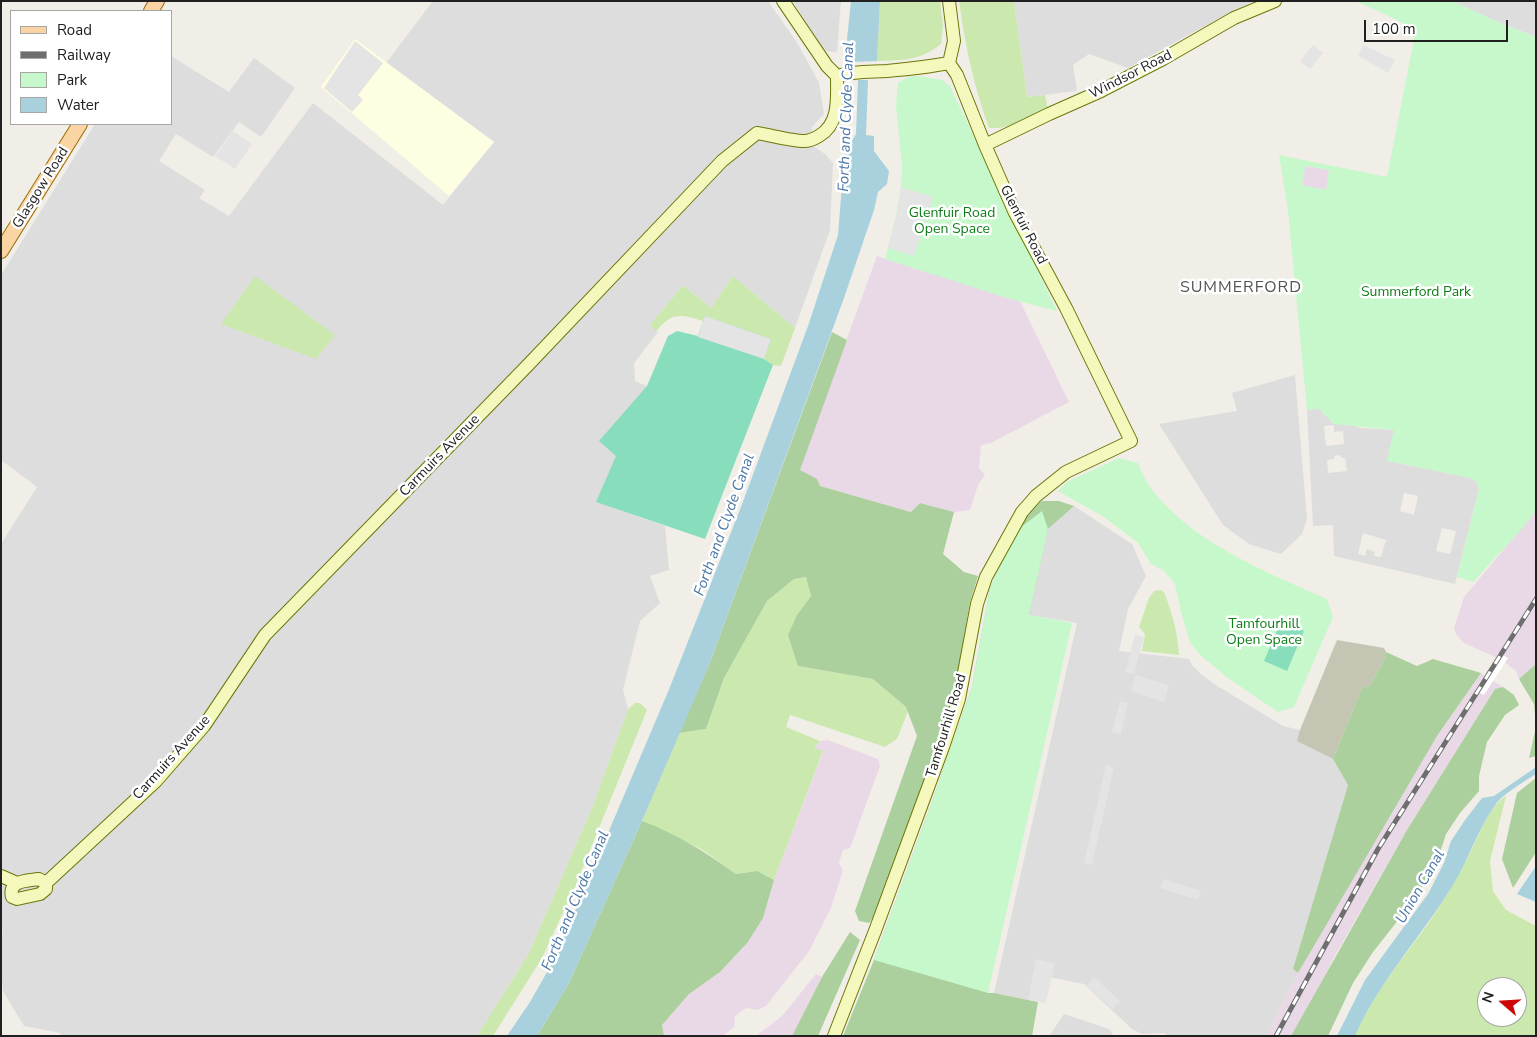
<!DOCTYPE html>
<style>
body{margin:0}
#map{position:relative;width:1537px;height:1037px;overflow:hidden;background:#f1eee7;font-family:"Nunito Sans",sans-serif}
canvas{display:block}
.frame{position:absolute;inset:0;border:2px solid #202020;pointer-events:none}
.legend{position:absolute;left:10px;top:10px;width:162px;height:115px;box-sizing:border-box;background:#fff;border:1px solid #a6a6a6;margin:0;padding:6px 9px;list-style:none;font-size:15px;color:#202020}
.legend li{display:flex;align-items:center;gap:10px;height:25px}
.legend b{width:25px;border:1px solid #a6a6a6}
.north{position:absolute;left:1477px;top:977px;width:50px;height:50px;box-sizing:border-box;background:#fff;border:1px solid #a6a6a6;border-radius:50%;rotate:289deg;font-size:14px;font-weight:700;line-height:20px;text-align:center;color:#202020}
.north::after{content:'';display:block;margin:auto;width:18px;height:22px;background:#cc0705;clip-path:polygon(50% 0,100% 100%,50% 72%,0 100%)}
.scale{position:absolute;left:1364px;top:20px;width:144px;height:22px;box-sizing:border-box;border:2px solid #202020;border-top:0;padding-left:6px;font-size:15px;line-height:18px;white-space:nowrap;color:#202020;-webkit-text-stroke:4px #fff;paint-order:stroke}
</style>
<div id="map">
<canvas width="1537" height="1037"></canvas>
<div class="frame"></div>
<ul class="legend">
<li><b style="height:6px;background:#fad5a3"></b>Road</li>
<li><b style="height:6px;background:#6e6e6e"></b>Railway</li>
<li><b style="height:14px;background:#c6f8cb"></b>Park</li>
<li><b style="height:14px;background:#a9d1dd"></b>Water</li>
</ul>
<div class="north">N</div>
<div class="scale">100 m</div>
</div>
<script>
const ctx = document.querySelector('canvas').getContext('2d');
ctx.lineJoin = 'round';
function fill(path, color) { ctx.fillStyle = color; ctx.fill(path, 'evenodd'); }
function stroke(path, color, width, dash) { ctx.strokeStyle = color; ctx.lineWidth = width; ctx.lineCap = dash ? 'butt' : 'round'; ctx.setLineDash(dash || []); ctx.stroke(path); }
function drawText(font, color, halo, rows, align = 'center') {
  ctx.font = font + ' "Nunito Sans",sans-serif'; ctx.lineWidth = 5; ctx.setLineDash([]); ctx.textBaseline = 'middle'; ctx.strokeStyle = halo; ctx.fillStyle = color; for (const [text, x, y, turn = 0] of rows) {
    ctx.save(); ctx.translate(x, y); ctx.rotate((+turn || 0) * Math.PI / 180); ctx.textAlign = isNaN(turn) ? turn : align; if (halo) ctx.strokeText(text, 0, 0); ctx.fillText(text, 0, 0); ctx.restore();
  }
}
const residential = new Path2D(`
 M433 1H768L798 44 819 83 824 114 812 127 813 146 825 154 833 163 830 230 795 328 733 276 711 308 683 285 650 325 658 332 634 363 635 381 647 386 597 502 665 526 669 570 650 576 660 603 640 621 623 690 628 709 592 808 529 953 477 1036H60L61 1033 24 1026 3 991 1 967V943L3 930 1 929V544L37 487 1 460V275L95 124H171V56L229 92 254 58 295 88 261 137 239 122 213 157 176 134 159 161 205 190 199 198 229 216 313 103 443 205 494 142 386 63Z
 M793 1H841L837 52 822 51Z
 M1014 1H1255L1236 9 1128 68 1089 54 1073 65 1077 91 1027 97Z
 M1452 1H1536V37L1493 20Z
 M1295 375 1307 519 1302 534 1281 554 1249 544 1223 525 1159 424 1237 411 1232 393Z
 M1319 408 1323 414 1328 417 1361 428 1395 430 1388 461 1471 478 1477 482 1479 489 1455 584 1334 556 1333 525 1313 526 1307 410ZM1334 425V432L1343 431 1344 444 1326 446 1324 426ZM1340 455 1341 458H1345L1347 471 1328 473 1327 460 1334 459V456ZM1404 493 1418 496 1414 515 1400 511ZM1442 528 1456 531 1450 554 1436 551ZM1363 533 1386 540 1381 557 1374 556 1375 552 1367 549 1365 556 1358 554Z
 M1074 506 1132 544 1146 576 1128 609 1119 651 1189 659 1192 665 1202 675 1216 685 1283 726 1300 730 1298 741 1333 759 1348 785 1293 969 1298 973 1266 1036H1166L1165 1033 1142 1034 1132 1029 1084 984 1033 974 1029 1000 994 993 1077 623 1029 615 1048 529Z
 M1064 1014 1109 1029 1114 1036H1049Z`);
const industrial = new Path2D(`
 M1305 166 1330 170 1326 190 1302 186Z
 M877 256 1020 301 1069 402 991 443 981 445 979 468 985 475 978 485 970 510 954 512 920 503 912 512 820 486 799 470Z
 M1536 511V664L1519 679 1516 671 1507 664 1493 656 1464 643 1456 634 1454 628 1464 597Z
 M1481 673 1503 687 1495 689 1407 830 1333 959 1297 1036H1266L1314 942 1437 736Z
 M828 740 878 759 880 766 850 848 843 850 839 863 843 870 831 908 809 951 766 1006 758 1010 746 1008 735 1016 734 1027 723 1036H664L662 1025 689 994 720 972 748 942 763 918 774 880 823 752 813 748 820 741Z
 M816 974 822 977 792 1036H756L782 1016Z`);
const education = new Path2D(`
 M355 39 494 142 449 196 321 87Z`);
const construction = new Path2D(`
 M1337 640 1384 648 1386 652 1384 660 1370 685 1362 688 1333 759 1297 741 1300 730Z`);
const grass = new Path2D(`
 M880 1H940L943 25 941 44C920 61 903 60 877 61Z
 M959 1H1014L1027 97 1045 95 1048 110C1029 119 1011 129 989 128 974 87 965 45 959 1Z
 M255 276 335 335 316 359 221 324Z
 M733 276 795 328 781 366 773 365 764 359 770 339 705 316 703 321C679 314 673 312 656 331L650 325 683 285 711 308Z
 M806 577 811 596 797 615 798 666 873 679 906 707 908 711 897 739 885 747 790 715 786 727 820 741 814 748 823 751 774 880 757 871 736 874 703 850 642 821 679 733 706 729 724 678 767 601 794 579Z
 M1160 590 1164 592C1172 613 1178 633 1179 655L1142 651 1145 634 1139 627 1149 598 1154 591Z
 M635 703H640L647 710 575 887 542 958 493 1036H477L529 953 592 808 628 709Z
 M1506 796 1490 861 1493 891 1506 910 1536 926V1036H1355C1372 996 1400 962 1425 928 1443 903 1458 876 1472 849 1481 830 1488 808 1506 796ZM1487 987H1517V1017H1487Z`);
const forest = new Path2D(`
 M832 332 847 340 800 470 817 479 820 486 911 512 920 503 954 512 943 554 964 572 978 576 970 602 953 700 877 913 869 923 859 921 855 911 917 736 906 707 873 679 798 666 788 635 797 615 811 596 806 577 794 579 767 601 724 678 706 729 679 733 709 665Z
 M1042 501H1059L1074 506 1048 529 1029 615 988 993H994L1038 1002 1032 1036H843L874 960 932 802 972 687 990 588 1029 510Z
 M1386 652 1417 666 1433 659 1481 673 1437 736 1298 973 1293 969 1348 785 1333 759 1362 688 1370 685 1384 660Z
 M1536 664V756L1529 758 1536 727 1534 704 1519 679Z
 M1503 687 1514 695 1519 705 1505 715 1487 742 1479 776V791L1460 813 1446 834 1436 865 1410 905 1373 952 1353 983 1328 1036H1291L1407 830 1495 689Z
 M1536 778V852L1513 888 1502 859 1517 793Z
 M642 821C678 835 704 851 736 874L757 871 774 880 763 918 748 942 720 972 689 994 662 1025 664 1036H537L569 983Z
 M850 932 860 940 818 1036H792L822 977Z`);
const park = new Path2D(`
 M1356 1H1452L1493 20 1536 37V511C1517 537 1494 558 1473 582L1457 577 1479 489 1477 482 1471 478 1387 461 1394 430 1333 424C1329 417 1323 414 1319 409L1307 410 1288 211 1279 155 1387 177 1416 29ZM1305 166 1329 170 1326 190 1302 185Z
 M918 76 942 80 950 86 1057 311 1007 298 885 259 896 216 901 187 902 166 896 106 898 83 908 77Z
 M1119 458 1138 463C1141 470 1144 477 1148 484 1189 542 1264 571 1327 599L1333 617 1294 707 1278 712 1228 678 1200 655 1190 642 1181 612 1175 584 1163 570 1151 564 1138 543 1104 517 1058 491 1067 482Z
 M1042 511 1048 529 1029 615 1072 623 988 993 874 960 932 802 972 687 990 588 1012 534Z`);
const pitch = new Path2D(`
 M705 316 771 339 764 359 773 365 705 539 596 502 616 456 599 441 647 386 668 336 677 331 698 336Z
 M1281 621 1304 631 1287 671 1264 661Z`);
const parking = new Path2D(`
 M355 41 383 63 358 95 363 100 352 112 324 88Z
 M1313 45 1323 53 1310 69 1300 61Z
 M1363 45 1395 60 1388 73 1358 56Z
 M233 131 252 144 235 169 215 156Z
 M901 187 933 197 914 256 888 248 896 216Z
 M705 316 771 339 764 359 698 337Z
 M1135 634 1144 637 1134 674 1125 672Z
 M1135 675 1169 685 1164 702 1131 691Z
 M1120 701 1128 703 1121 734 1112 732Z
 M1106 765 1114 767 1092 865 1084 863Z
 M1163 879 1201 891 1198 900 1160 888Z
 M1036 959 1055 963 1046 1003 1029 1000Z
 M1094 977 1120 1001 1113 1009 1086 986Z`);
const water = new Path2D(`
 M851 1H880L877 61 851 62 847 39Z
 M858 80H868L866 135 874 136V151L889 171 887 184 878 192 874 210 844 298 709 665 642 821 569 983 537 1036H507L530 1002 555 958 670 687 741 507 808 326 838 235 845 148 850 144 856 134Z
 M1536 767V774C1525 781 1503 794 1496 804 1478 828 1469 859 1453 885 1422 936 1379 981 1355 1036H1337L1365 980 1428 894 1444 863 1451 841 1465 820 1482 798 1494 796Z
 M1536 866V902L1517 894Z`);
const pier = new Path2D(`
 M1499 653 1508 658 1484 695 1475 690Z`);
const secondary = new Path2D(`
 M783 1 827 66 837 76
 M837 76C854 71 869 72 887 71 908 69 928 67 949 63
 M985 145 1049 114 1101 91 1163 59 1234 18 1275 1
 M1 876 17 883
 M39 879 46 883V889L40 894 17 899 12 897C8 880 27 881 39 879Z
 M46 883 156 781 204 726 265 635 528 365 722 161 757 133C770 135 791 141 804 141 809 141 814 139 819 136 840 124 837 98 837 76
 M834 1036 875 931 943 747 959 699 977 604 986 577 1022 512 1036 496 1066 472 1131 441 1066 308 1015 213 985 145 957 75 949 63 954 41 949 1`);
const primary = new Path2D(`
 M151 11 157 1
 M1 251 80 124`);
const rail = new Path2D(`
 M1276 1036 1378 849 1536 599`);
const streetNames = [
 ["Windsor Road",1131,75,-27],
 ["Glasgow Road",41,188,-58],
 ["Glenfuir Road",1023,225,63],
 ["Carmuirs Avenue",440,456,-46],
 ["Tamfourhill Road",947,726,-73],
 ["Carmuirs Avenue",172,758,-48]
];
const parkNames = [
 ["Glenfuir Road",952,214],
 ["Open Space",952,230],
 ["Summerford Park",1416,293],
 ["Tamfourhill",1264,625],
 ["Open Space",1264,641]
];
const waterNames = [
 ["Forth and Clyde Canal",847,117,-88],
 ["Forth and Clyde Canal",725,525,-70],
 ["Union Canal",1421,887,-60],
 ["Forth and Clyde Canal",576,901,-67]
];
const quarterNames = [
 ["SUMMERFORD",1241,288]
];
fill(residential, '#dedddd');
fill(industrial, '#e9d9e6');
fill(education, '#fefee2');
fill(construction, '#c5c5b3');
fill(grass, '#cbe9af');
fill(forest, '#abcf9d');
fill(park, '#c6f8cb');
fill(pitch, '#88ddbd');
fill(parking, '#e4e4e4');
fill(water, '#a9d1dd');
fill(pier, '#fff');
stroke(secondary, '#6a7708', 14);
stroke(primary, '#996904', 16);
stroke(secondary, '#f5f8bd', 12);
stroke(primary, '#fad5a3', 14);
stroke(rail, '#6e6e6e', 5);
stroke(rail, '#fff', 3, [9]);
drawText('14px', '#202020', '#fff', streetNames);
drawText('14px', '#0f7e19', '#fff', parkNames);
drawText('italic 15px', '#4b78a7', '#fff', waterNames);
ctx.letterSpacing = '1px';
drawText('16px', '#535353', '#fff', quarterNames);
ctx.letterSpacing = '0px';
</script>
